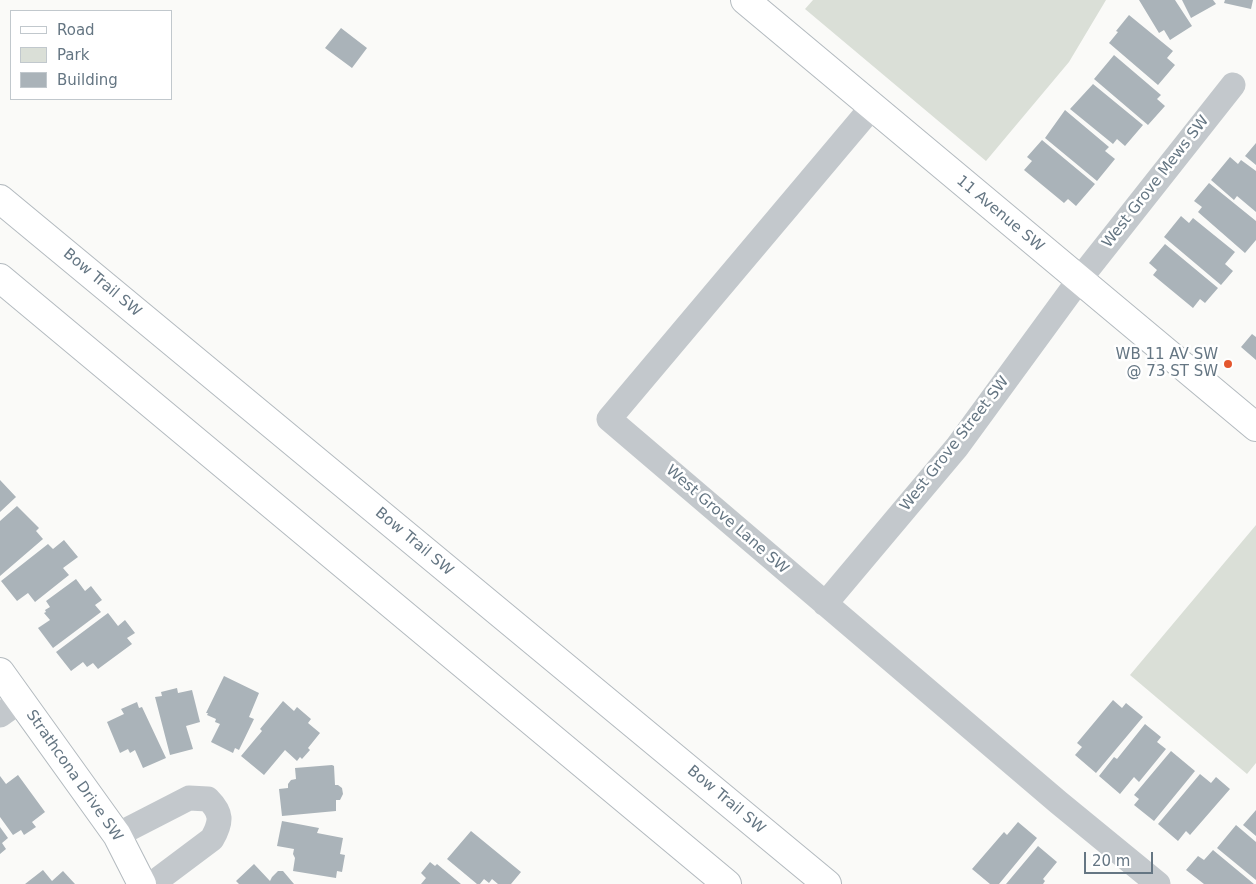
<!DOCTYPE html>
<style>
body{margin:0}
#map{position:relative;width:1256px;height:884px;overflow:hidden;background:#fafaf8;font-family:"DejaVu Sans",sans-serif}
canvas{display:block}
.legend{position:absolute;left:10px;top:10px;width:162px;height:90px;box-sizing:border-box;background:#fff;border:1px solid #c1c8cd;margin:0;padding:6px 9px;list-style:none;font-size:15px;color:#657683}
.legend li{display:flex;align-items:center;gap:10px;height:25px}
.legend b{width:25px;border:1px solid #c1c8cd}
.scale{position:absolute;left:1084px;top:852px;width:69px;height:22px;box-sizing:border-box;border:2px solid #657683;border-top:0;padding-left:6px;font-size:15px;line-height:18px;white-space:nowrap;color:#657683;-webkit-text-stroke:4px #fff;paint-order:stroke}
</style>
<div id="map">
<canvas width="1256" height="884"></canvas>
<ul class="legend">
<li><b style="height:6px;background:#fff"></b>Road</li>
<li><b style="height:14px;background:#dadfd7"></b>Park</li>
<li><b style="height:14px;background:#aab3b9"></b>Building</li>
</ul>
<div class="scale">20 m</div>
</div>
<script>
const ctx = document.querySelector('canvas').getContext('2d');
ctx.lineJoin = 'round';
function fill(path, color) { ctx.fillStyle = color; ctx.fill(path, 'evenodd'); }
function stroke(path, color, width, dash) { ctx.strokeStyle = color; ctx.lineWidth = width; ctx.lineCap = dash ? 'butt' : 'round'; ctx.setLineDash(dash || []); ctx.stroke(path); }
function drawText(font, color, halo, rows, align = 'center') {
  ctx.font = font + ' "DejaVu Sans",sans-serif'; ctx.lineWidth = 5; ctx.setLineDash([]); ctx.textBaseline = 'middle'; ctx.strokeStyle = halo; ctx.fillStyle = color; for (const [text, x, y, turn = 0] of rows) {
    ctx.save(); ctx.translate(x, y); ctx.rotate((+turn || 0) * Math.PI / 180); ctx.textAlign = isNaN(turn) ? turn : align; if (halo) ctx.strokeText(text, 0, 0); ctx.fillText(text, 0, 0); ctx.restore();
  }
}
const green = new Path2D(`
 M813 0H1106L1069 62 986 161 805 9Z
 M1256 525V763L1247 774 1130 675Z`);
const building = new Path2D(`
 M1139 0H1175L1192 26 1170 40 1164 30 1159 33Z
 M1182 0H1213L1216 4 1191 18Z
 M1225 0H1253L1251 9 1224 3Z
 M1129 15 1173 51 1167 58 1175 65 1158 85 1109 43 1118 32 1116 31Z
 M341 28 367 48 352 68 325 48Z
 M1114 55 1161 95 1157 99 1165 106 1148 125 1094 79Z
 M1093 84 1143 125 1125 146 1117 139 1113 144 1070 109Z
 M1065 110 1109 147 1105 151 1115 159 1097 181 1045 138Z
 M1042 140 1095 184 1076 206 1068 199 1064 203 1024 170 1032 161 1027 157Z
 M1256 143V165L1245 156Z
 M1230 157 1238 164 1241 160 1256 171V212L1237 196 1234 200 1211 180Z
 M1209 183 1256 221V240L1245 253 1198 212 1202 207 1194 201Z
 M1181 216 1189 223 1193 218 1235 252 1225 264 1233 271 1221 285 1164 237Z
 M1165 244 1218 288 1205 303 1200 299 1193 308 1153 275 1157 270 1149 263Z
 M1252 334 1256 337V360L1241 347Z
 M0 480 16 497 0 512Z
 M17 506 39 528 36 531 43 539 0 576V521Z
 M64 540 78 557 63 568 69 575 35 602 28 593 17 601 1 581 48 544 53 549Z
 M76 579 85 591 91 586 102 600 95 605 101 612 53 648 38 628 50 620 44 613 46 612 45 610 50 607 46 601Z
 M108 613 118 626 125 620 135 633 127 638 132 644 98 669 93 663 87 667 83 662 71 671 56 652Z
 M224 676 259 693 249 717 254 719 239 750 235 748 233 753 211 742 220 724 215 722 216 719 207 715 208 713H206Z
 M177 688 178 693 192 690 200 722 186 726 193 749 170 755 155 697 162 696 161 692Z
 M1113 700 1122 708 1126 703 1143 717 1096 773 1075 755 1082 747 1077 743Z
 M283 701 294 711 297 707 311 719 308 723 320 733 308 748 310 750 302 759 300 757 297 761 285 750 264 775 241 756 262 731 260 729Z
 M137 702 139 708 142 707 166 758 143 768 135 750 130 753 128 749 120 753 107 722 124 714 121 709Z
 M1145 724 1161 737 1157 742 1166 749 1139 782 1134 777 1120 794 1099 776 1114 757 1117 759Z
 M1171 751 1195 771 1154 821 1134 805 1139 799 1134 795Z
 M332 765 334 766 335 785H338L342 788 343 794 340 800H336V811L282 816 279 789 288 788V784L291 780 296 779 295 768Z
 M1200 774 1211 783 1216 777 1230 789 1190 835 1186 831 1178 841 1158 824Z
 M18 775 45 812 32 822 36 827 24 835 21 830 13 835 0 817V776L6 784Z
 M1256 810V836L1243 825Z
 M282 821 319 828 317 833 343 838 340 854 345 855 342 872 337 871 336 878 293 871 295 858 293 854 294 849 277 846Z
 M1018 822 1037 838 999 884H990L972 869 1004 832 1007 835Z
 M1236 825 1256 842V880L1217 848Z
 M0 827 8 838 2 843 6 849 0 854Z
 M471 831 521 872 511 884H498L492 879 489 883 484 879 480 884H477L447 859Z
 M1038 846 1057 862 1043 879 1045 881 1043 884H1006Z
 M1213 850 1254 884H1204L1186 870 1198 856 1204 860Z
 M430 862 435 866 437 864 461 884H421L426 878 421 873Z
 M254 864 270 881 272 877 278 871H283L294 884H239L236 881Z
 M43 870 52 881 63 871 75 884H25Z`);
const street = new Path2D(`
 M872 107 609 419 1058 802 1158 884
 M825 604 957 447 1079 280 1233 85
 M0 715 21 700
 M117 835 189 798 208 799C222 813 222 821 212 839L152 884`);
const secondary = new Path2D(`
 M745 0 1256 427
 M0 199 827 884
 M0 278 727 884
 M0 672 117 835 142 884`);
const markers = [
 [1228,364,5,"#e4572e"]
];
const streetNames = [
 ["West Grove Mews SW",1156,182,-52],
 ["11 Avenue SW",1000,214,40],
 ["Bow Trail SW",102,283,40],
 ["West Grove Street SW",955,444,-52],
 ["West Grove Lane SW",727,520,41],
 ["Bow Trail SW",414,542,40],
 ["Strathcona Drive SW",74,776,55],
 ["Bow Trail SW",726,800,40]
];
const poiNames = [
 ["WB 11 AV SW",1218,355],
 ["@ 73 ST SW",1218,372]
];
fill(green, '#dadfd7');
fill(building, '#aab3b9');
stroke(secondary, '#b3babf', 30);
stroke(street, '#c3c8cc', 25);
stroke(secondary, '#fff', 28);
for (const [x, y, r, color] of markers) { const dot = new Path2D(); dot.arc(x, y, r, 0, 2 * Math.PI); ctx.fillStyle = color; ctx.fill(dot); stroke(dot, '#fff', 2); }
drawText('15px', '#657683', '#fff', streetNames);
drawText('15px', '#657683', '#fff', poiNames, 'right');
</script>
